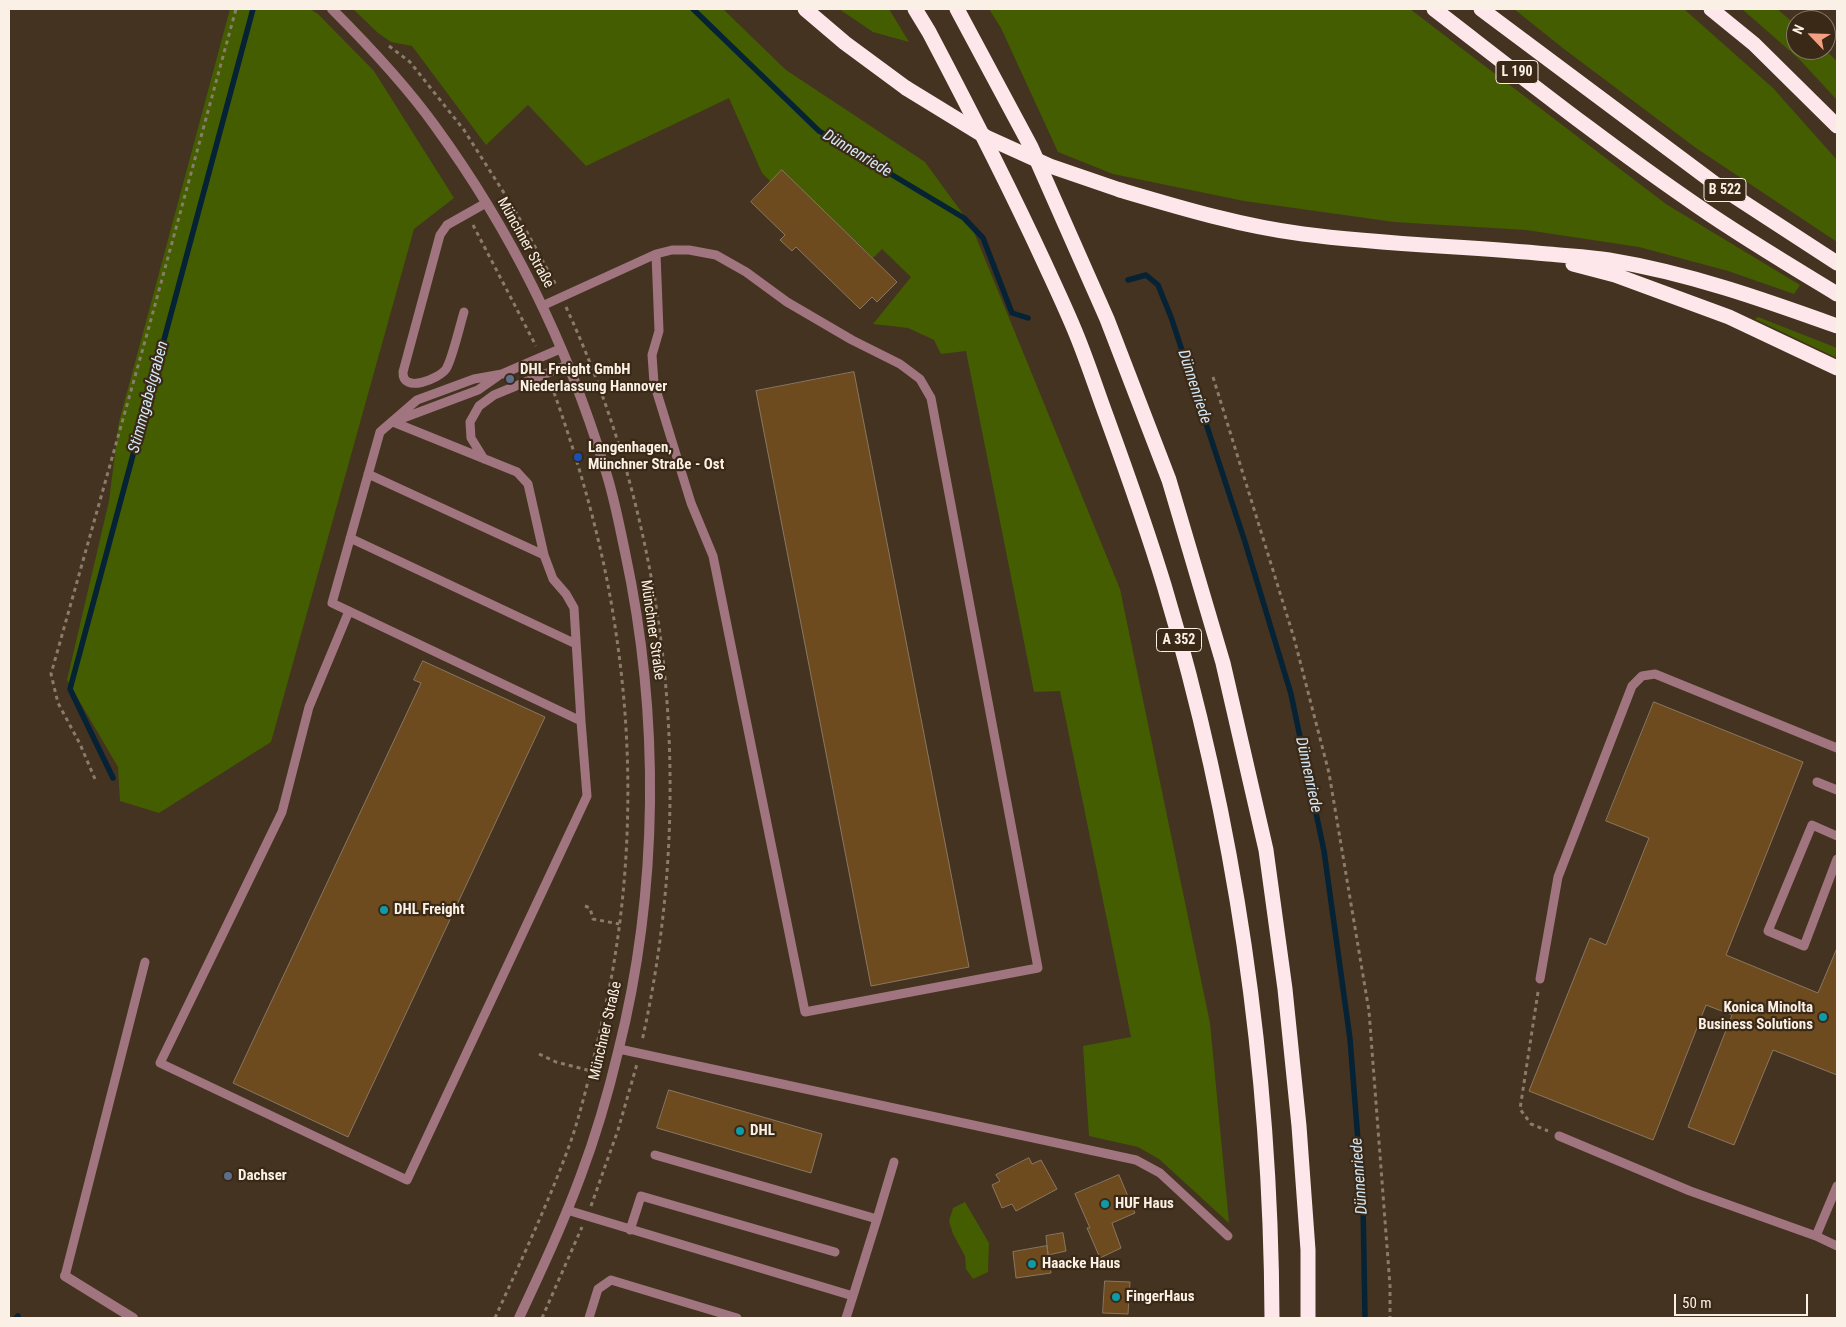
<!DOCTYPE html>
<meta charset="utf-8">
<style>
body{margin:0}
#map{position:relative;width:1846px;height:1327px;overflow:hidden;background:#443320;font-family:"Roboto Condensed",sans-serif}
canvas{display:block}
.frame{position:absolute;inset:0;border:10px solid #fbf0e5;pointer-events:none}
.north{position:absolute;left:1786px;top:10px;width:50px;height:50px;box-sizing:border-box;background:#392916;border:1px solid #877969;border-radius:50%;rotate:294deg;font-size:14px;font-weight:700;line-height:20px;text-align:center;color:#fbf0e5}
.north::after{content:'';display:block;margin:auto;width:18px;height:22px;background:#f2a081;clip-path:polygon(50% 0,100% 100%,50% 72%,0 100%)}
.scale{position:absolute;left:1674px;top:1294px;width:134px;height:22px;box-sizing:border-box;border:2px solid #fbf0e5;border-top:0;padding-left:6px;font-size:15px;line-height:18px;white-space:nowrap;color:#fbf0e5;-webkit-text-stroke:4px #392916;paint-order:stroke}
</style>
<div id="map">
<canvas width="1846" height="1327"></canvas>
<div class="frame"></div>
<div class="north">N</div>
<div class="scale">50 m</div>
</div>
<script>
const ctx = document.querySelector('canvas').getContext('2d');
ctx.lineJoin = 'round';
function fill(path, color) { ctx.fillStyle = color; ctx.fill(path, 'evenodd'); }
function stroke(path, color, width, dash) { ctx.strokeStyle = color; ctx.lineWidth = width; ctx.lineCap = dash ? 'butt' : 'round'; ctx.setLineDash(dash || []); ctx.stroke(path); }
function drawText(font, color, halo, rows, align = 'center') {
  ctx.font = font + ' "Roboto Condensed",sans-serif'; ctx.lineWidth = 4.5; ctx.setLineDash([]); ctx.textBaseline = 'middle'; ctx.strokeStyle = halo; ctx.fillStyle = color; for (const [text, x, y, turn = 0] of rows) {
    ctx.save(); ctx.translate(x, y); ctx.rotate((+turn || 0) * Math.PI / 180); ctx.textAlign = isNaN(turn) ? turn : align; if (halo) ctx.strokeText(text, 0, 0); ctx.fillText(text, 0, 0); ctx.restore();
  }
}
const green = new Path2D(`
 M230 9H310L318 14 374 71 454 198 414 229 271 742 159 813 120 801 118 767 67 680 109 501 119 422Z
 M353 9H723L786 70 925 162 971 225 1120 589 1210 1023 1229 1223 1159 1159 1138 1147 1089 1136 1083 1046 1131 1037 1060 691 1034 692 966 351 941 354 934 340 908 328 873 324 911 277 882 249 873 258 782 171 771 182 762 173 729 98 586 166 528 105 486 145 412 46 391 42 378 33Z
 M839 9H889L909 42 873 32Z
 M989 9H1410L1666 204 1800 285 1794 294 1728 271 1639 247 1526 230 1394 222 1244 201 1113 174 1058 152 1001 28Z
 M1514 9H1684L1773 88 1837 160V242L1696 148 1564 49Z
 M1742 9H1777L1796 25V50H1825L1837 61V100L1799 59Z
 M1758 317 1837 348V358L1755 319Z
 M965 1202 989 1243 988 1272 973 1279 966 1269 965 1256 953 1234 949 1221 953 1208Z`);
const stream = new Path2D(`
 M693 9 819 131 964 218 983 238 1012 313 1028 318
 M1128 280 1146 275 1158 285 1171 317 1245 542 1291 694 1324 851 1350 1039 1363 1204 1365 1318
 M113 778 70 689 253 9
 M16 1318 18 1316`);
const building = new Path2D(`
 M782 170 897 282 877 302 872 297 860 309 796 247 792 251 780 240 785 235 751 202Z
 M854 372 969 967 871 986 756 391Z
 M423 661 545 717 348 1137 233 1083 421 683 414 680Z
 M1654 702 1803 762 1726 955 1818 993 1837 948V1075L1773 1050 1734 1145 1688 1127 1732 1015 1706 1005 1653 1140 1529 1091 1590 938 1606 945 1649 838 1606 821Z
 M669 1090 822 1134 811 1173 657 1128Z
 M1029 1158 1032 1164 1041 1160 1057 1189 1016 1211 1012 1204 1002 1208 992 1185 1000 1181 996 1175Z
 M1119 1175 1135 1213 1112 1223 1121 1248 1100 1258 1087 1228H1090L1075 1194Z
 M1063 1233 1066 1251 1048 1255 1046 1236Z
 M1047 1246 1051 1273 1016 1278 1013 1252Z
 M1105 1281 1130 1282 1128 1314 1103 1313Z`);
const path = new Path2D(`
 M389 46 410 62 464 130 513 207 556 285
 M473 225 536 346
 M566 307C671 534 697 797 642 1041
 M1213 377 1294 638 1329 773 1369 1011 1390 1286V1318
 M95 779 80 744 58 703 51 674 147 334 236 9
 M585 906 590 908 593 919 619 924
 M1538 992 1520 1109 1531 1124 1548 1131
 M539 1054 556 1062 591 1071
 M591 1206 618 1130 637 1064
 M495 1318C522 1258 551 1198 573 1135 585 1097 594 1057 603 1018 607 998 612 977 615 956 632 850 632 739 616 633 604 548 580 465 551 384
 M542 1318 582 1227`);
const lane = new Path2D(`
 M542 306 656 254 659 331 652 355 654 383 691 503 713 556 805 1012 1038 968 931 398 920 379 900 364 852 340 787 302 746 272 716 255 689 250H672L656 254
 M464 312C460 325 452 360 446 369 439 379 402 394 403 372L440 235 447 225 486 203
 M398 420 478 390 498 376
 M393 422 517 472 528 484 544 555 553 579 566 594 574 608 581 721 332 603 380 432 417 400 474 379 502 374 560 349
 M484 459 471 438 470 422 479 406 494 395 567 365
 M368 474 544 555
 M350 538 576 644
 M349 611 309 707 282 812 160 1063 407 1180 587 796 581 721
 M1817 782 1837 790
 M1837 836 1812 825 1768 931 1804 946 1837 859
 M1540 979 1558 877 1632 686 1642 676 1655 674 1837 748
 M619 1049 1136 1160 1160 1173 1228 1236
 M1559 1136 1690 1191 1816 1236
 M655 1155 877 1219 853 1296
 M1837 1186 1816 1236 1837 1246
 M567 1210 853 1296 846 1318
 M877 1219 894 1162
 M630 1230 641 1196 835 1252
 M65 1276 145 962
 M589 1318 598 1289 611 1280 737 1318`);
const street = new Path2D(`
 M332 9C369 46 405 84 435 126 510 229 568 347 605 469 614 496 619 524 625 552 660 715 659 890 618 1052 608 1094 596 1135 581 1175 563 1224 541 1271 519 1318
 M65 1276 133 1318`);
const highway = new Path2D(`
 M805 9 845 43 906 88
 M915 9 929 32C969 108 1008 184 1044 262 1055 286 1067 311 1077 336 1088 363 1097 391 1107 418 1127 473 1147 529 1164 585 1235 822 1271 1071 1272 1318
 M957 9 1031 147 1107 319 1169 480 1223 663 1266 850 1285 989 1299 1126 1308 1250V1318
 M1434 9C1521 76 1608 145 1699 207 1744 238 1791 266 1837 294
 M1481 9 1714 183 1837 263
 M1711 9 1754 44 1837 126
 M1120 190C1181 208 1241 226 1303 234 1385 245 1467 246 1548 254 1568 256 1589 257 1609 260 1688 273 1762 299 1837 326
 M1573 264 1615 275 1729 317 1837 368`);
const highwayBridge = new Path2D(`
 M906 88 986 137 1050 166 1120 190`);
const markers = [
 [510,379,5,"#5c6f8a"],
 [578,457,5,"#1a4fb4"],
 [384,910,5,"#0f9aa8"],
 [1823,1017,5,"#0f9aa8"],
 [740,1131,5,"#0f9aa8"],
 [228,1176,5,"#5c6f8a"],
 [1105,1204,5,"#0f9aa8"],
 [1032,1264,5,"#0f9aa8"],
 [1116,1297,5,"#0f9aa8"]
];
const shields = [
 [1517,72,42],
 [1725,190,42],
 [1179,640,45]
];
const shieldNames = [
 ["L 190",1517,72],
 ["B 522",1725,190],
 ["A 352",1179,640]
];
const streetNames = [
 ["Münchner Straße",525,243,61],
 ["Münchner Straße",652,630,82],
 ["Münchner Straße",606,1031,-77]
];
const poiNames = [
 ["DHL Freight GmbH",520,370],
 ["Niederlassung Hannover",520,387],
 ["Langenhagen,",588,448],
 ["Münchner Straße - Ost",588,465],
 ["DHL Freight",394,910],
 ["Konica Minolta",1813,1008,"right"],
 ["Business Solutions",1813,1025,"right"],
 ["DHL",750,1131],
 ["Dachser",238,1176],
 ["HUF Haus",1115,1204],
 ["Haacke Haus",1042,1264],
 ["FingerHaus",1126,1297]
];
const waterNames = [
 ["Dünnenriede",857,154,31],
 ["Dünnenriede",1194,387,72],
 ["Stimmgabelgraben",149,397,-75],
 ["Dünnenriede",1308,775,78],
 ["Dünnenriede",1360,1176,-94]
];
fill(green, '#435d00');
stroke(stream, '#062235', 5.5);
fill(building, '#6d4b1f');
stroke(building, '#8a7761', 1);
stroke(path, '#8a7b6b', 3, [4, 4]);
stroke(lane, '#a1757f', 9);
stroke(street, '#a1757f', 10);
stroke(highway, '#fde7eb', 15);
stroke(highwayBridge, '#fde7eb', 15);
for (const [x, y, r, color] of markers) { const dot = new Path2D(); dot.arc(x, y, r, 0, 2 * Math.PI); ctx.fillStyle = color; ctx.fill(dot); stroke(dot, '#392916', 2); }
for (const [x, y, w] of shields) { const box = new Path2D(); box.roundRect(x - w / 2, y - 11.5, w, 23, 4); ctx.fillStyle = '#392916'; ctx.fill(box); stroke(box, '#fbf0e5', 1); }
drawText('bold 14px', '#fbf0e5', null, shieldNames);
drawText('15px', '#fbf0e5', '#392916', streetNames);
drawText('bold 15px', '#fbf0e5', '#392916', poiNames, 'left');
drawText('italic 16px', '#d2e6f7', '#392916', waterNames);
</script>
